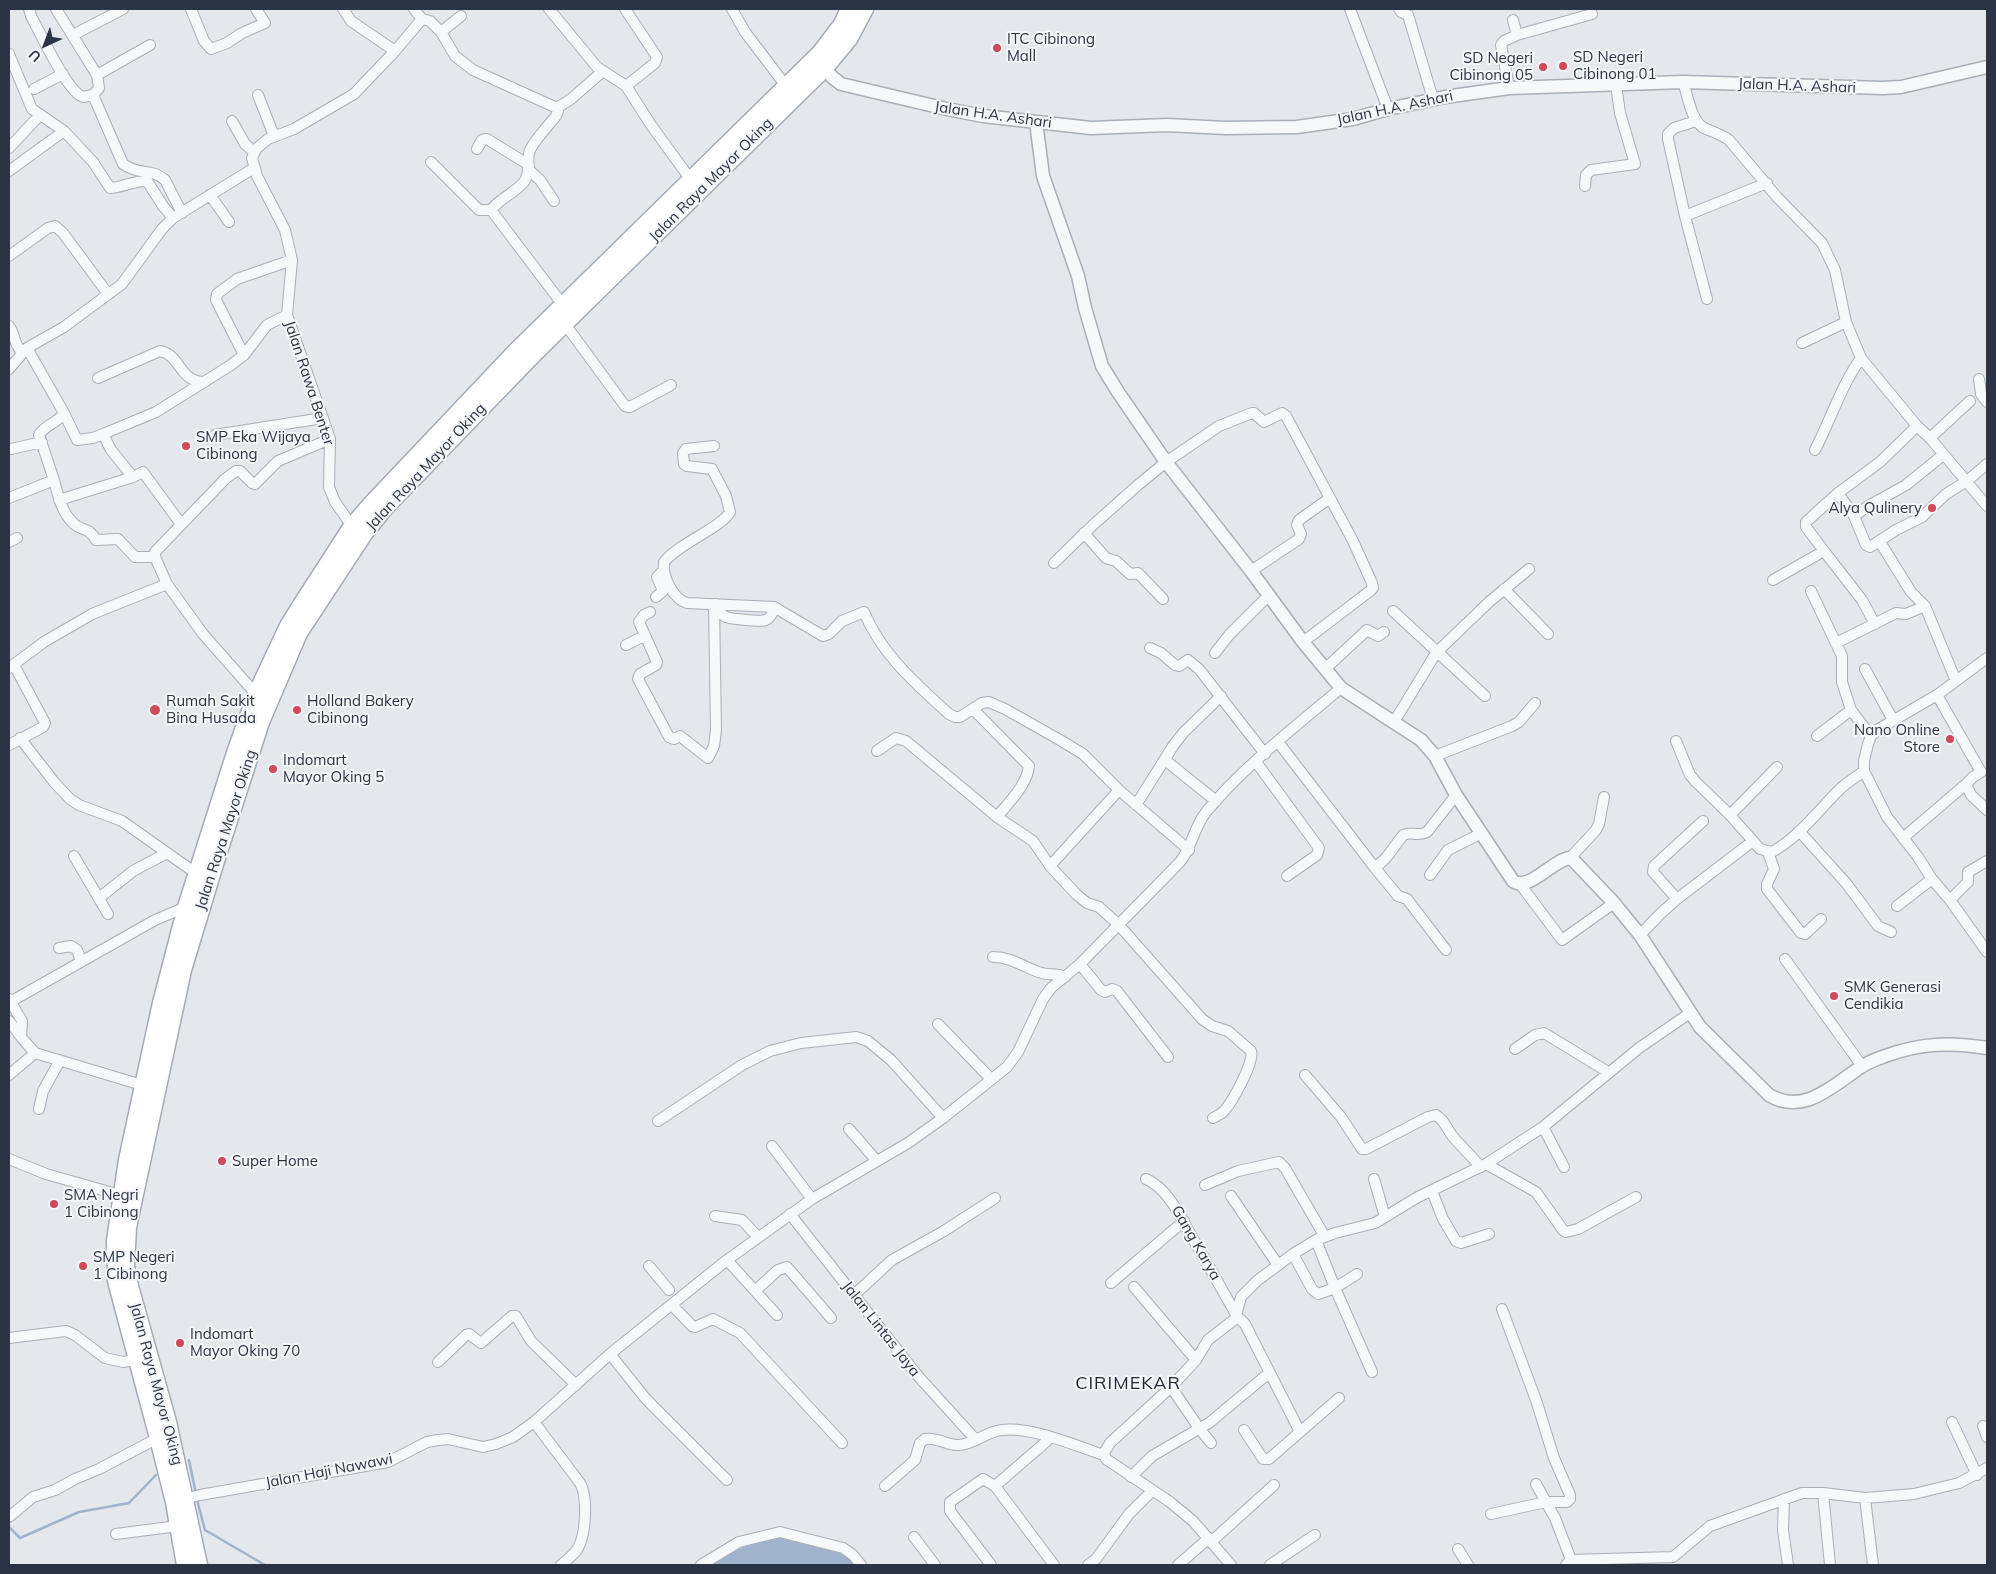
<!DOCTYPE html>
<style>
body{margin:0}
#map{position:relative;width:1996px;height:1574px;overflow:hidden;background:#e4e7ec;font-family:Mulish,sans-serif}
canvas{display:block}
.frame{position:absolute;inset:0;border:10px solid #2b3445;pointer-events:none}
.north{position:absolute;left:20px;top:20px;width:50px;height:50px;-webkit-text-stroke:4px #f4f6f9;paint-order:stroke;rotate:223deg;font-size:14px;font-weight:700;line-height:20px;text-align:center;color:#2b3445}
.north::after{content:'';display:block;margin:auto;width:18px;height:22px;background:#2b3445;clip-path:polygon(50% 0,100% 100%,50% 72%,0 100%)}
</style>
<div id="map">
<canvas width="1996" height="1574"></canvas>
<div class="frame"></div>
<div class="north">U</div>
</div>
<script>
const ctx = document.querySelector('canvas').getContext('2d');
ctx.lineJoin = 'round';
function fill(path, color) { ctx.fillStyle = color; ctx.fill(path, 'evenodd'); }
function stroke(path, color, width, dash) { ctx.strokeStyle = color; ctx.lineWidth = width; ctx.lineCap = dash ? 'butt' : 'round'; ctx.setLineDash(dash || []); ctx.stroke(path); }
function drawText(font, color, halo, rows, align = 'center') {
  ctx.font = font + ' Mulish,sans-serif'; ctx.lineWidth = 4; ctx.setLineDash([]); ctx.textBaseline = 'middle'; ctx.strokeStyle = halo; ctx.fillStyle = color; for (const [text, x, y, turn = 0] of rows) {
    ctx.save(); ctx.translate(x, y); ctx.rotate((+turn || 0) * Math.PI / 180); ctx.textAlign = isNaN(turn) ? turn : align; if (halo) ctx.strokeText(text, 0, 0); ctx.fillText(text, 0, 0); ctx.restore();
  }
}
const water = new Path2D(`
 M785 1537C810 1543 839 1545 855 1565H708C731 1551 757 1539 785 1537Z`);
const stream = new Path2D(`
 M189 1460 196 1494
 M197 1500 205 1530 265 1565
 M9 1527 20 1538 79 1512 129 1503 156 1475`);
const minor = new Path2D(`
 M29 9 31 16C41 34 66 90 83 97L93 95 99 88 97 75 56 9
 M191 9 204 41 211 49 227 43 242 33 265 23 256 9
 M343 9 351 21 395 51
 M414 9 422 19 430 21 441 32 455 56 473 70 557 108
 M549 9 597 67 626 86 651 125 691 180
 M625 9 657 57 655 63 626 86
 M732 9 745 32 786 86
 M1350 9 1388 109
 M1399 9 1401 12 1408 15 1433 99
 M441 32 461 16
 M73 35 123 9
 M1517 35 1592 14
 M9 54 32 109 64 131 93 162 110 188C122 188 134 180 147 181L163 206 173 218
 M97 75 150 45
 M1683 82C1688 96 1691 121 1704 128 1713 132 1721 134 1729 140L1777 197 1822 243 1835 270 1846 322 1861 358 1917 426 1930 438 1987 506
 M1509 88 1501 45 1504 41 1517 35 1513 20
 M34 89 63 74
 M93 95 123 164C140 176 152 168 165 180L182 213
 M258 95 274 136
 M557 108 571 99 602 72
 M232 121 245 144 254 152
 M1696 121 1674 128 1668 134V139L1685 216 1707 299
 M9 148 39 116
 M477 149 482 140 487 139 529 165
 M431 162 479 210H491
 M528 169 540 180 554 201
 M9 171 64 131
 M1585 186 1586 175 1591 170 1635 164 1620 113 1616 85
 M210 195 229 222
 M491 210C500 198 515 193 524 182 532 172 525 158 531 148 538 136 548 126 556 116L558 111 557 108
 M491 210 563 305
 M1685 216 1767 183
 M9 256 48 228 55 226 63 233 108 294
 M565 324 625 406 630 407 671 385
 M9 326C16 335 13 344 22 352
 M1802 343 1846 322
 M27 348 64 413C58 423 44 425 39 435L54 480
 M244 355 216 300 217 294 237 279 292 260
 M9 369 27 348 64 327 122 284 162 229 173 218 254 168
 M98 378 160 351C181 355 178 380 203 382
 M1979 379 1981 394 1987 402
 M64 413 77 440 93 438 103 434 111 450 133 477
 M103 434 156 412 231 365 244 355 267 325 287 315
 M215 435 323 418
 M1930 438 1970 401
 M714 446 686 449 683 453 684 464 687 466 712 469 726 496 730 512C721 528 679 543 664 562 662 576 673 599 687 603L774 607 823 636 829 634 842 621 864 612C882 655 915 683 949 714L955 717H960L982 703 989 702 1005 709 1060 740 1083 754 1119 790 1189 850
 M11 449 42 442
 M1815 450C1831 419 1841 386 1861 358
 M1838 493 1854 516 1866 545 1870 547 1896 530 1922 517 1946 494 1967 481 1987 464
 M9 498 54 480C58 496 62 513 74 524 83 532 88 526 96 540L118 539 135 557H155
 M59 500 133 477 143 472 181 524
 M1854 516 1870 505 1906 485 1943 455
 M352 526 335 502 329 487 330 439 287 315 292 260 285 230 257 176 252 158 256 149 268 139 294 129 354 94 395 51 422 19
 M1084 533 1106 558 1116 561 1130 574 1138 573 1163 599
 M9 542 17 538
 M1880 542 1911 592 1925 606 1956 681
 M1824 551 1862 600 1875 624
 M1054 563 1093 525 1138 485 1166 462 1219 426 1252 413H1254L1264 422 1282 413 1286 416 1353 541 1372 583 1373 588 1370 591 1303 642
 M1251 571 1299 539 1301 534 1297 525 1299 520 1330 498
 M1773 580 1824 551 1806 527V522L1838 493 1880 462 1917 426
 M167 584 155 557V552L225 479 236 471H240L252 483 255 484 278 461 330 439
 M1504 589 1548 634
 M1811 591 1842 656V682L1851 710 1871 736
 M656 597 663 591 657 577 664 570
 M717 604C719 609 720 615 726 617 732 619 760 622 766 620 770 619 773 612 775 608
 M1393 611 1485 696
 M650 612 644 615 639 622 657 662 656 665 640 674 638 679 669 737 674 739 680 736 708 758 714 746 716 730 714 604
 M1836 643 1896 613 1906 614 1925 606
 M626 645 644 636
 M1150 648 1161 653 1175 665 1179 666 1188 660 1199 669 1265 754
 M1215 653 1229 635 1268 596
 M1987 658 1937 695 1877 730 1871 736 1868 744 1864 761V771L1887 817 1918 857 1932 879 1950 900 1987 952
 M9 668 44 642 92 614 167 584 203 634 256 694
 M1326 668 1367 630 1378 636 1384 632
 M1865 669 1893 720
 M1937 695 1981 772 1973 777 1966 784 1971 795 1987 810
 M973 709 1029 766C1027 785 1009 802 997 817
 M1394 722 1436 653 1489 602 1529 569
 M1817 736 1851 710
 M20 738 54 782 70 799 79 805 122 821 197 874
 M1676 741 1690 775 1696 782 1730 815 1753 841
 M1278 742 1375 868 1398 896 1407 899 1446 950
 M9 745 43 727 45 723 14 665
 M877 751 896 738 906 741 997 817 1033 841 1050 866 1076 894 1087 903 1099 907 1118 924 1202 1019 1212 1026 1228 1031 1251 1051C1255 1061 1232 1103 1223 1112 1221 1114 1217 1116 1213 1118
 M1435 756 1512 726 1519 722 1535 703
 M1165 760 1216 801
 M1256 762 1319 848 1317 855 1287 876
 M1136 805 1173 746 1184 732 1221 696
 M1730 815 1777 767
 M1799 831 1846 883 1878 926 1891 932
 M1903 838 1966 784
 M1768 852 1774 869 1767 884V889L1801 933 1805 934 1821 919
 M74 856 108 914
 M1570 858 1596 830 1599 824 1604 797
 M1050 866 1119 790
 M1375 868 1386 858 1403 835C1411 831 1418 837 1427 832L1456 795
 M1430 875 1448 850 1482 833
 M1520 884 1562 940 1614 903
 M99 898 133 871 167 853
 M1677 899 1653 872 1654 866 1703 821
 M1950 900 1968 882V872L1987 861
 M1897 906 1932 879
 M1640 935 1660 914 1677 899 1753 841 1760 849 1772 852C1800 836 1817 812 1839 790 1846 783 1856 777 1864 771
 M59 948 71 946 77 950 81 961
 M993 957C1013 957 1024 968 1042 973 1050 976 1056 972 1065 977
 M1785 959 1862 1066
 M1080 964 1101 990 1105 992 1112 989 1117 991 1168 1057
 M9 999 22 1021 21 1037 35 1053 142 1085
 M10 1002 155 920 186 907
 M9 1021 21 1037
 M938 1024 991 1079
 M1515 1049 1535 1035 1544 1033 1608 1072
 M9 1075 35 1053
 M1305 1075 1341 1117 1362 1149H1366L1428 1117 1436 1115 1442 1120 1453 1137 1481 1167
 M39 1109 43 1091 59 1062
 M658 1121 742 1065 770 1051 801 1043 856 1037 868 1041 891 1060 943 1118
 M1543 1127 1564 1167
 M849 1129 876 1160
 M772 1146 812 1199
 M9 1159 46 1174 120 1195
 M1486 1164 1536 1192 1563 1230 1566 1232 1578 1229 1636 1197
 M1146 1179C1159 1185 1167 1195 1175 1207L1237 1316 1245 1324 1300 1432
 M1374 1179 1385 1217
 M1205 1185 1238 1171 1279 1162 1285 1168 1325 1237
 M1432 1191 1443 1219 1456 1241 1461 1243 1489 1234
 M1231 1196 1278 1265
 M790 1214 918 1376 976 1440
 M715 1216 742 1220 758 1237
 M1316 1240 1335 1288 1372 1372
 M1293 1254 1312 1289 1318 1294 1335 1288 1357 1274
 M727 1260 777 1315
 M649 1266 669 1290
 M1111 1283 1184 1221
 M1134 1287 1196 1360
 M755 1291 778 1270 787 1267 831 1318
 M854 1295 892 1260 944 1231 995 1198
 M672 1305 692 1326 695 1327 713 1319 740 1333 842 1443
 M9 1338 66 1331 75 1335 105 1358 123 1362 137 1360
 M610 1354 646 1399 727 1480
 M438 1362 466 1335 469 1334 481 1343 512 1316H516L531 1341 576 1385
 M1171 1387 1199 1428 1211 1443
 M534 1422 580 1483C588 1497 586 1534 578 1548 574 1555 567 1560 561 1565
 M1952 1422 1977 1475
 M1983 1426 1987 1437
 M1244 1430 1263 1459H1269L1339 1398
 M1131 1477 1152 1456 1209 1423 1269 1373
 M1536 1484 1555 1518 1573 1565
 M885 1486 915 1460 920 1443 925 1439C939 1437 947 1446 959 1445 975 1444 987 1431 1002 1430 1031 1426 1076 1446 1104 1455
 M995 1486 1054 1565
 M1823 1493 1830 1565
 M1865 1498 1873 1565
 M1784 1499 1783 1530 1788 1565
 M180 1500 200 1495 388 1462 427 1442 438 1440 448 1439 483 1447 496 1444 513 1437 534 1422 610 1354 727 1260 812 1199 908 1143 943 1118 1007 1067 1018 1052 1043 999 1051 988 1080 964 1180 862C1192 847 1194 827 1206 812 1243 767 1296 726 1341 688
 M1491 1514 1546 1502H1567L1570 1499V1495L1554 1458 1536 1400 1502 1309
 M9 1517 33 1497 55 1490 75 1479 99 1469 158 1438
 M116 1534 178 1526
 M914 1537 935 1565
 M1212 1541 1274 1485
 M1458 1549 1468 1565
 M701 1565 739 1542 780 1532 843 1548 853 1555 861 1565
 M991 1565 950 1511V1502L983 1479 995 1486 1047 1441
 M1088 1565 1096 1559 1129 1514 1152 1491
 M1178 1565 1209 1538
 M1231 1565 1193 1521 1170 1502 1106 1459 1104 1453 1110 1443 1171 1387 1196 1360 1208 1340 1235 1319 1241 1297 1258 1280 1293 1254 1316 1240 1335 1233 1375 1223 1418 1197 1486 1164 1543 1127 1639 1048 1690 1013
 M1270 1565 1315 1535
 M1566 1565 1571 1560 1673 1557 1710 1526 1802 1493H1823L1865 1498 1914 1494 1959 1483 1987 1468`);
const tertiary = new Path2D(`
 M820 63 832 77 841 84 947 109 983 116 1091 128 1167 125 1225 128 1297 127 1353 119 1388 109 1445 97 1509 88 1683 82 1883 88 1901 87 1987 67
 M1036 122 1043 176 1078 276 1085 308 1102 366 1118 392 1166 462 1251 571 1303 642 1341 688 1421 740 1435 756 1456 795 1513 881C1529 892 1552 860 1570 858L1574 861 1614 903 1640 935 1700 1027 1769 1095C1804 1116 1833 1085 1861 1067 1868 1062 1877 1059 1885 1056 1921 1043 1950 1042 1987 1048`);
const primary = new Path2D(`
 M185 1565 174 1502 158 1438 116 1281 115 1241 127 1160 161 1003 186 907 235 753 256 694 288 626 301 605 352 526 372 503 516 351 820 53 842 24 849 9
 M199 1565 168 1422 128 1279 126 1266 128 1227 183 970 216 861 261 722 299 633 364 534 385 508 537 351 825 68 849 39 865 9`);
const markers = [
 [997,48,5,"#d1495b"],
 [1563,66,5,"#d1495b"],
 [1543,67,5,"#d1495b"],
 [186,446,5,"#d1495b"],
 [1932,508,5,"#d1495b"],
 [155,710,6,"#d1495b"],
 [297,710,5,"#d1495b"],
 [1950,739,5,"#d1495b"],
 [273,769,5,"#d1495b"],
 [1834,996,5,"#d1495b"],
 [222,1161,5,"#d1495b"],
 [54,1204,5,"#d1495b"],
 [83,1266,5,"#d1495b"],
 [180,1343,5,"#d1495b"]
];
const poiNames = [
 ["ITC Cibinong",1007,39],
 ["Mall",1007,56],
 ["SD Negeri",1573,57],
 ["Cibinong 01",1573,74],
 ["SD Negeri",1533,58,"right"],
 ["Cibinong 05",1533,75,"right"],
 ["SMP Eka Wijaya",196,437],
 ["Cibinong",196,454],
 ["Alya Qulinery",1922,508,"right"],
 ["Rumah Sakit",166,701],
 ["Bina Husada",166,718],
 ["Holland Bakery",307,701],
 ["Cibinong",307,718],
 ["Nano Online",1940,730,"right"],
 ["Store",1940,747,"right"],
 ["Indomart",283,760],
 ["Mayor Oking 5",283,777],
 ["SMK Generasi",1844,987],
 ["Cendikia",1844,1004],
 ["Super Home",232,1161],
 ["SMA Negri",64,1195],
 ["1 Cibinong",64,1212],
 ["SMP Negeri",93,1257],
 ["1 Cibinong",93,1274],
 ["Indomart",190,1334],
 ["Mayor Oking 70",190,1351]
];
const streetNames = [
 ["Jalan H.A. Ashari",1797,86,2],
 ["Jalan H.A. Ashari",1395,108,-12],
 ["Jalan H.A. Ashari",993,115,8],
 ["Jalan Raya Mayor Oking",711,180,-45],
 ["Jalan Rawa Benter",309,383,72],
 ["Jalan Raya Mayor Oking",426,467,-47],
 ["Jalan Raya Mayor Oking",226,830,-72],
 ["Gang Karya",1196,1243,60],
 ["Jalan Lintas Jaya",881,1329,52],
 ["Jalan Raya Mayor Oking",156,1384,75],
 ["Jalan Haji Nawawi",329,1471,-11]
];
const quarterNames = [
 ["CIRIMEKAR",1128,1384]
];
fill(water, '#9fb4cc');
stroke(stream, '#9fb4cc', 2.5);
stroke(minor, '#a9aeb7', 12);
stroke(tertiary, '#a9aeb7', 15);
stroke(primary, '#a3abb8', 19);
stroke(minor, '#f7f8fa', 10);
stroke(tertiary, '#f7f8fa', 12);
stroke(primary, '#fff', 16);
for (const [x, y, r, color] of markers) { const dot = new Path2D(); dot.arc(x, y, r, 0, 2 * Math.PI); ctx.fillStyle = color; ctx.fill(dot); stroke(dot, '#f4f6f9', 2); }
drawText('15px', '#2b3445', '#f4f6f9', poiNames, 'left');
drawText('15px', '#2b3445', '#f4f6f9', streetNames);
ctx.letterSpacing = '1px';
drawText('18px', '#1d2536', '#f4f6f9', quarterNames);
ctx.letterSpacing = '0px';
</script>
